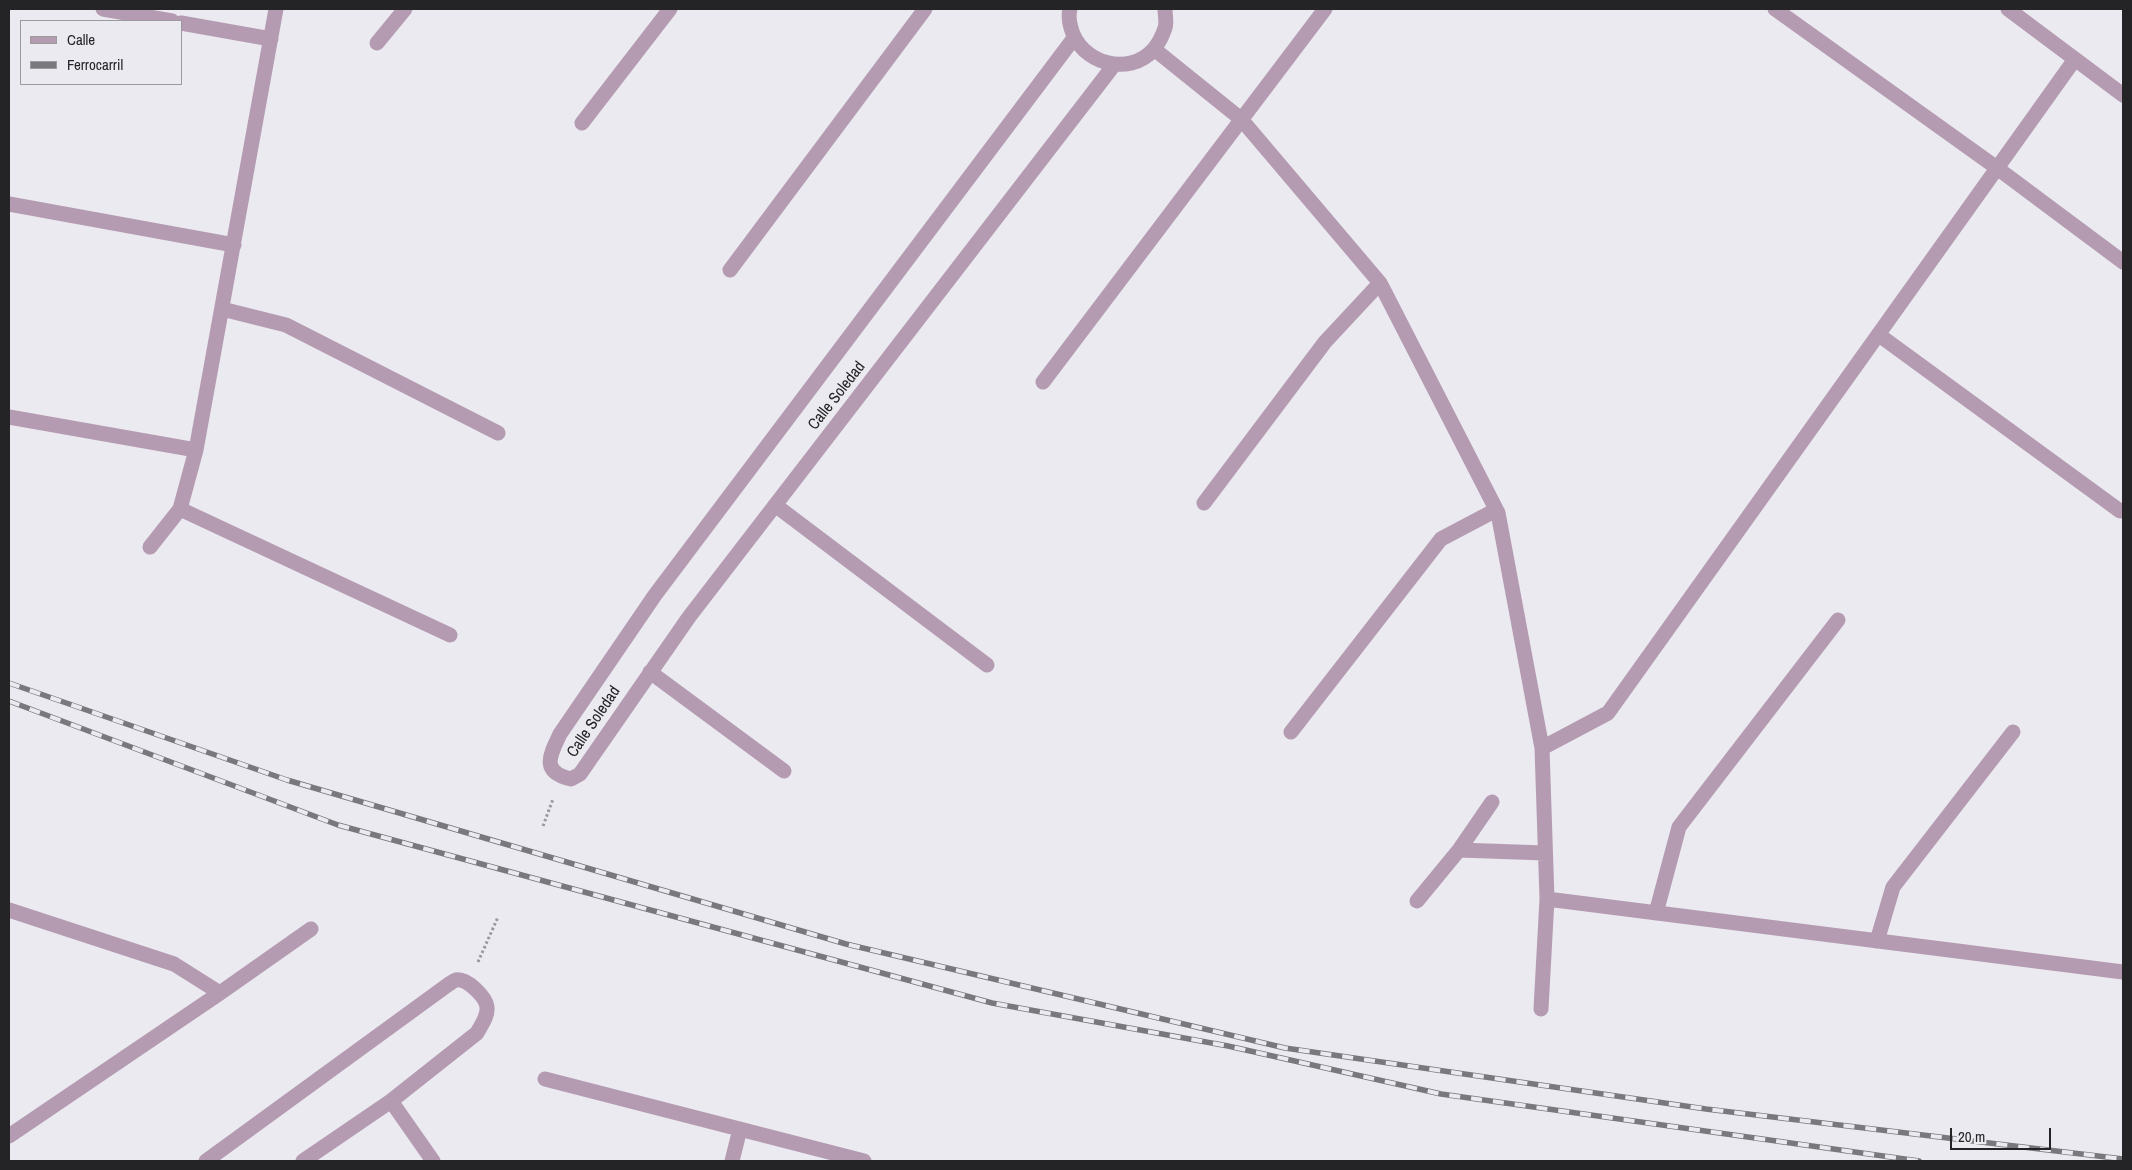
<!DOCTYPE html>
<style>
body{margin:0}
#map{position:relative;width:2132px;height:1170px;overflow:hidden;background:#eaeaf0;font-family:"Archivo Narrow",sans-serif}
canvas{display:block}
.frame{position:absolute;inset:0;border:10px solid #242426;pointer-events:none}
.legend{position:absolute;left:20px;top:20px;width:162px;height:65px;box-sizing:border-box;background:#eaeaf0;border:1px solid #9b9b9f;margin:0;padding:6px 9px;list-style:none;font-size:15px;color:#242426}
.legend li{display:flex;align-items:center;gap:10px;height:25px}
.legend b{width:25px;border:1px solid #9b9b9f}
.scale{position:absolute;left:1950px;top:1128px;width:101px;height:22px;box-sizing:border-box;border:2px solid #242426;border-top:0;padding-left:6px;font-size:15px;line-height:18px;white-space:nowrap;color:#242426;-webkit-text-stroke:4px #eaeaf0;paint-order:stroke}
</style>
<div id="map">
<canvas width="2132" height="1170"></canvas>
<div class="frame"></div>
<ul class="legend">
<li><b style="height:6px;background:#b59bb1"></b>Calle</li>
<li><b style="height:6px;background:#79797d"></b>Ferrocarril</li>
</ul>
<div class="scale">20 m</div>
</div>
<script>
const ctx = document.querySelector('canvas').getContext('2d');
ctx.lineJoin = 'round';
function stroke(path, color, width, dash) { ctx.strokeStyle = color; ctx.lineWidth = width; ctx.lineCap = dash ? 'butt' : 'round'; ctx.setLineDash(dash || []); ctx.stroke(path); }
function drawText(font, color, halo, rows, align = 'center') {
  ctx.font = font + ' "Archivo Narrow",sans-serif'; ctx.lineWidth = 4; ctx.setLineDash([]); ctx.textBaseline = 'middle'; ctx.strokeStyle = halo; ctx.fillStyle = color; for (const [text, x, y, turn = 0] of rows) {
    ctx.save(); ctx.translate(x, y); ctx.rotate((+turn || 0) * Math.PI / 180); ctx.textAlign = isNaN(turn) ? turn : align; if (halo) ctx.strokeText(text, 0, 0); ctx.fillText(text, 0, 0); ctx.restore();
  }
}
const path = new Path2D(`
 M543 826 553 799
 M478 962 498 917`);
const street = new Path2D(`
 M103 9 172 21
 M1070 9C1068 16 1069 21 1071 28 1080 63 1129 78 1154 49 1158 44 1163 34 1165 28 1167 23 1165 15 1165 9
 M1775 9 1997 168 2123 262
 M2008 9 2123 95
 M181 23 271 39
 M1074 38 655 595 560 734C550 755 540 772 571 779L580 774 689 617 1114 65
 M377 43 405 9
 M1154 49 1241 119 1380 283 1498 513 1542 748 1547 899 1541 1009
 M582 123 670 9
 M9 204 234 245
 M730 270 925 9
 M222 309 286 325 498 433
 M1879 335 2120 511
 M1043 382 1325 9
 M9 417 196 450
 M1204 503 1325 342 1380 283
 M775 505 987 665
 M180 509 450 635
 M150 547 180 509 196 450 276 9
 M650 672 784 771
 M1291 732 1441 539 1496 510
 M1542 748 1608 713 2075 59
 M1459 850 1545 853
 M1547 899 2123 972
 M1417 901 1459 850 1492 802
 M9 910 174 964 220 993
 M1656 913 1679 827 1838 620
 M1877 941 1893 887 2013 732
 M545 1079 864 1161
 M391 1101 433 1161
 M9 1136 220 993 311 929
 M206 1161 449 984C451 983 453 981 456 980 467 978 486 997 487 1007 488 1017 481 1025 477 1033L391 1101 303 1161
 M732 1161 740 1129`);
const rail = new Path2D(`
 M9 683 287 780 846 944 1285 1048 1706 1109 2123 1159
 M9 701 338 825 992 1003 1228 1046 1441 1094 1919 1161`);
const streetNames = [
 ["Calle Soledad",837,396,-52],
 ["Calle Soledad",594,722,-56]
];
stroke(path, '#99999d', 3, [2.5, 2.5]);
stroke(street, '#b59bb1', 15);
stroke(rail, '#79797d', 5.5);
stroke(rail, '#eaeaf0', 4, [11]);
drawText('16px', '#242426', '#eaeaf0', streetNames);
</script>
